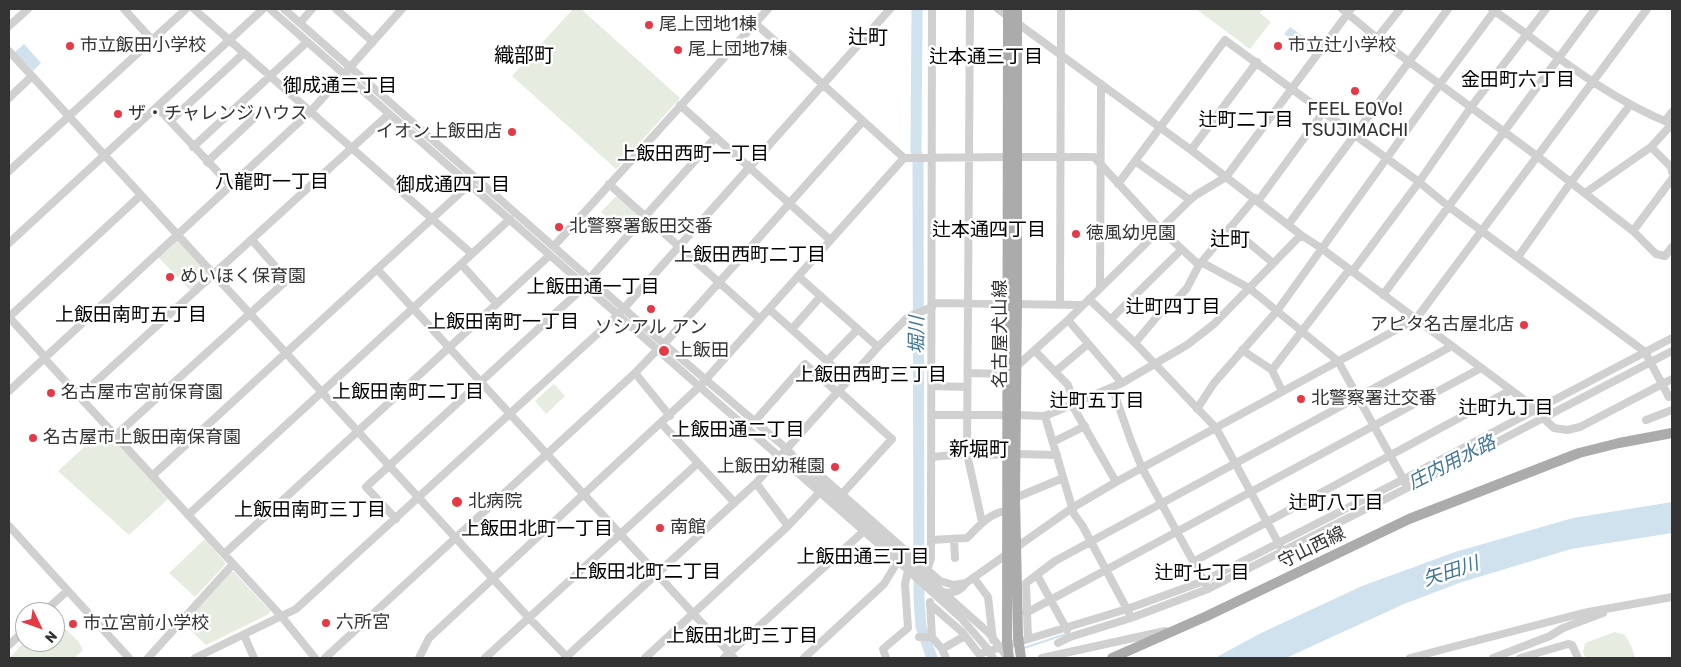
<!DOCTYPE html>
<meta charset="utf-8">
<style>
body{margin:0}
#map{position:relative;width:1681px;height:667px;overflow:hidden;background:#fff;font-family:Rubik,sans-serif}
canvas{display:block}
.frame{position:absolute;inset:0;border:10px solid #333;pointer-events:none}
.north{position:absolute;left:15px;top:602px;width:50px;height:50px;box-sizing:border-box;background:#fff;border:1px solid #adadad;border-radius:50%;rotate:132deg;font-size:14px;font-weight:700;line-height:20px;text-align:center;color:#333}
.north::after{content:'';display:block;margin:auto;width:18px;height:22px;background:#e63946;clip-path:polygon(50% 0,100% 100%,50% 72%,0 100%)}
</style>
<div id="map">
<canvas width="1681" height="667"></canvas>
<div class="frame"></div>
<div class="north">N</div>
</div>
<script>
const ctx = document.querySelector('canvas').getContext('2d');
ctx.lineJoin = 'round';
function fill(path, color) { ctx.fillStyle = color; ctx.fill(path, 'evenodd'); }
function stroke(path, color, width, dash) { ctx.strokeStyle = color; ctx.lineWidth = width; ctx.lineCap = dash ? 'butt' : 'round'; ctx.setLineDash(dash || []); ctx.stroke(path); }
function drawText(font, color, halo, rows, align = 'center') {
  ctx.font = font + ' Rubik,"Noto Sans JP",sans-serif'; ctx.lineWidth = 5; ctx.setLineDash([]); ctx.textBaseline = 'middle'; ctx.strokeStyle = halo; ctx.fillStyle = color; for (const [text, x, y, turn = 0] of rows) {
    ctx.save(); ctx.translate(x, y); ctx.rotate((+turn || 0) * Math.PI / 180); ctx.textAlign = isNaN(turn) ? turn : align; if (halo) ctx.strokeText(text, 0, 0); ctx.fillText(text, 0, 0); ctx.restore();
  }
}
const green = new Path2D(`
 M573 9H581L680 98 616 169 512 76Z
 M1196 9H1263L1260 13 1271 22 1250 49Z
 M618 194 643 216 626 234 601 212Z
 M176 241H178L209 273 191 291 158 257Z
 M554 384 565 396 546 414 535 401Z
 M104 429 168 499 129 535 58 471Z
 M205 539 225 562V565L195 597 169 573Z
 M231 572H234L270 611 269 614 206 645 184 624Z
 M55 619 78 641 83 650 74 658H9L25 642H55Z
 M1615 632 1625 635 1632 648 1635 658H1586L1583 653 1585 643Z`);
const water = new Path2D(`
 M1290 27 1310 41 1304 48 1284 34Z
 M24 44 41 63 33 71 15 52Z
 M1672 502V533L1571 549 1459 583 1404 604 1286 658H1215L1259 634 1362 586 1455 552 1573 518Z`);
const stream = new Path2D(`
 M1024 648 1066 634`);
const river = new Path2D(`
 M917 9 916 151 918 163 919 599 921 627 932 658`);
const minor = new Path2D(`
 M124 9 152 40
 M194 9 472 254
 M270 9 898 561 961 618 986 647
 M284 9 664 344 787 449 807 472
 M336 9 373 42
 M970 9 967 454 982 522
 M998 9 1191 150 1301 235 1321 248 1523 399 1554 428 1567 430 1580 427 1672 379
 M1342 9 1377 38 1537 156 1633 231 1656 254 1665 256 1672 247
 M1492 9C1551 51 1604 97 1672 124
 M300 23 312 9
 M755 23 904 158
 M9 26 28 9
 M1377 38 1400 9
 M9 51 529 618 568 658
 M9 98 32 76
 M680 105 830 240
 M157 107 230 185
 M170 121 244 53
 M1665 121 1672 112
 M193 147 307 42
 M1651 147 1672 124
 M1191 150 1257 62
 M1017 157H1094L1160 229 1199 265
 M1135 161 1190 200
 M207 162 254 118 241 104
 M9 171 186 9
 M609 184 760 319
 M1118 184 1225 40 1419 182 1448 206 1645 352 1669 397 1672 396
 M1585 193 1651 147 1671 167 1672 172
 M1258 201 1324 111
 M1288 225 1448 9
 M1230 227 1273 263
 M1633 231 1672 179
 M9 243 263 9
 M554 246 768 9
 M1518 257 1571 182 1630 105
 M1201 262 1249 288 1338 361 1406 484
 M461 264 496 303
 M377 269 734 658
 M1352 272 1419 182 1471 107 1546 9
 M798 276 878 347
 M590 278 716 137
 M1100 288 1101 84
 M1383 295 1595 9
 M1089 299 1135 343 1216 428 1280 546
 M932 303 1082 305
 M1060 304 1061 9
 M769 309 848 380
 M9 317 141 195
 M9 317 45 357
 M1111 319 1181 250
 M1068 320 1122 383
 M792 329 821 296
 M1135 343 1160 313 1168 309 1187 288 1199 265 1255 198
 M664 344 863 121
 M1242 350 1272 370 1282 391
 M1035 351 1068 385 1074 402
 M44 358 282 617 315 658
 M827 361 858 329
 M1017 366 1068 320 1190 200 1196 195 1226 177 1351 9
 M1272 370 1349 270
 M1056 371 1088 344
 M635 373 670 416
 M968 373 1007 374
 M932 386 967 387
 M1112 387 1131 441 1142 468 1205 583
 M9 391 311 111 402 9
 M839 391 892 439 842 494
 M80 396 389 114
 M1071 403 1116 482
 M1197 409 1214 383 1277 311 1440 84 1496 9
 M931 415H1007
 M1016 415 1045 416 1122 383 1187 345 1214 324 1301 235
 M1045 416 1074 514 1082 525 1129 613
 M1646 420 1672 410
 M754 422 805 364 837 392
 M662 424 734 502
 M115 436 287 280 252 240
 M1053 442 1085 426
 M1016 454 1057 455
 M931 457 967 454 1007 455
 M801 462 811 467 940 581 954 585 966 583
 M152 476 473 181
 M756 483 788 526
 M1015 498 1063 478
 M188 515 510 219
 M396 519 366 487 585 286
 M9 526 129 658
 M931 540 967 538C978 527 990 512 1007 511
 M954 540 955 558
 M224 554 550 255
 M1193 562 1511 390
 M927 570 931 559V540L932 9
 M1037 575 1067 630
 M974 578 988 597 993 640
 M942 592C952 594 960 592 966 583L1072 508 1116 482 1416 319 1647 9
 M930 602 932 637 942 649 946 658
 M930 604 962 632 979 654 1127 609 1204 581 1404 479 1672 338
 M44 612 67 591
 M1026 613 1481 368
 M244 635 254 658
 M919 637H932
 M1028 639 1026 583 1055 561 1452 346
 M1058 643 1070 637 1131 618 1208 589 1476 453 1672 351
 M9 645 25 630
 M942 649 965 636
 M148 658 233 564
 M195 658 296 609 618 315 890 9
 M325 658 635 373 657 350
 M419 658 429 638 699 387 904 158 1009 157
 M485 658 698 463
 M565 658 756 483 878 347 908 317 932 307
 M645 658 788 526 819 493
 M724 658 864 531
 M804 658 884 584 898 561
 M886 658 883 649 908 628 905 584 908 571
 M1042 658 1165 631
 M1410 658 1583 613 1672 597
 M1493 658 1550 636 1563 628 1603 613
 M1520 658 1568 644 1572 645 1578 658`);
const major = new Path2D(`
 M1017 9V304L1015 498 1018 637
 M1007 641 1008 9
 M1112 658 1207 616 1409 519 1579 453 1619 443 1672 433`);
const minorBridge = new Path2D(`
 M807 472 989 633 1008 658
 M986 647 993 658`);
const majorBridge = new Path2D(`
 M1018 637 1021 658
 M1007 641 1009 658`);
const markers = [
 [649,25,5,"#e63946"],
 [70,46,5,"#e63946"],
 [1278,46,5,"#e63946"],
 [678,50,5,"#e63946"],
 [1355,91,5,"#e63946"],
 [118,114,5,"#e63946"],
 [512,132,5,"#e63946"],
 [559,227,5,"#e63946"],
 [1076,234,5,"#e63946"],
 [170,277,5,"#e63946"],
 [651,309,5,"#e63946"],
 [1524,325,5,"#e63946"],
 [664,351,6,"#e63946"],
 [51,393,5,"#e63946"],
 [1301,399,5,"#e63946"],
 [33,438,5,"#e63946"],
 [835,467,5,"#e63946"],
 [457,502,6,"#e63946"],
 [660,528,5,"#e63946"],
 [326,623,5,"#e63946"],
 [73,624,5,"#e63946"]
];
const poiNames = [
 ["尾上団地1棟",659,25],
 ["市立飯田小学校",80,46],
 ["市立辻小学校",1288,46],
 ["尾上団地7棟",688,50],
 ["FEEL EQVo!",1355,110,"center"],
 ["TSUJIMACHI",1355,131,"center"],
 ["ザ・チャレンジハウス",128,114],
 ["イオン上飯田店",502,132,"right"],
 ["北警察署飯田交番",569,227],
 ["徳風幼児園",1086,234],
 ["めいほく保育園",180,277],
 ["アピタ名古屋北店",1514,325,"right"],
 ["ソシアル アン",651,328,"center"],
 ["上飯田",675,351],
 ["名古屋市宮前保育園",61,393],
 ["北警察署辻交番",1311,399],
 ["名古屋市上飯田南保育園",43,438],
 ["上飯田幼稚園",825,467,"right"],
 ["北病院",468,502],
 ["南館",670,528],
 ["六所宮",336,623],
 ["市立宮前小学校",83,624]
];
const streetNames = [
 ["名古屋犬山線",1001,334,-90],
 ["守山西線",1312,548,-26]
];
const neighbourhoodNames = [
 ["辻本通三丁目",986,58],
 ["金田町六丁目",1518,81],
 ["御成通三丁目",340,87],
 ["辻町二丁目",1246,121],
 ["上飯田西町一丁目",693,155],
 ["八龍町一丁目",272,183],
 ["御成通四丁目",453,186],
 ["辻本通四丁目",989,231],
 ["上飯田西町二丁目",750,256],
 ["上飯田通一丁目",593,288],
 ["辻町四丁目",1173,308],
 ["上飯田南町五丁目",131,316],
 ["上飯田南町一丁目",503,323],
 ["上飯田西町三丁目",871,376],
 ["上飯田南町二丁目",408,393],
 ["辻町五丁目",1097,402],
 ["辻町九丁目",1506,409],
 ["上飯田通二丁目",738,431],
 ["辻町八丁目",1336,504],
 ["上飯田南町三丁目",310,511],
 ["上飯田北町一丁目",537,530],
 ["上飯田通三丁目",863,558],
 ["上飯田北町二丁目",645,573],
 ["辻町七丁目",1202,574],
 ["上飯田北町三丁目",742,637]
];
const waterNames = [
 ["堀川",918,335,-90],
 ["庄内用水路",1452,463,-27],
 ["矢田川",1451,572,-18]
];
const quarterNames = [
 ["辻町",868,38],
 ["織部町",524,56],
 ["辻町",1230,240],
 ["新堀町",979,450]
];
fill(green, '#e6ecdf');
fill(water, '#cfe2ee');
stroke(stream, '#cfe2ee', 2);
stroke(river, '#cfe2ee', 11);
stroke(minor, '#d0d0d0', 8);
stroke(major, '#ababab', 10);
stroke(minorBridge, '#d0d0d0', 8);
stroke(majorBridge, '#ababab', 10);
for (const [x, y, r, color] of markers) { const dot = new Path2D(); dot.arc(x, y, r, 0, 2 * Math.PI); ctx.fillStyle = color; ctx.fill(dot); stroke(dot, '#fff', 2); }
drawText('18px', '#333', '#fff', poiNames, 'left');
drawText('18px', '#333', '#fff', streetNames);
drawText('19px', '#000', '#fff', neighbourhoodNames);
drawText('italic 19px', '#3f7597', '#fff', waterNames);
drawText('20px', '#000', '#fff', quarterNames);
</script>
